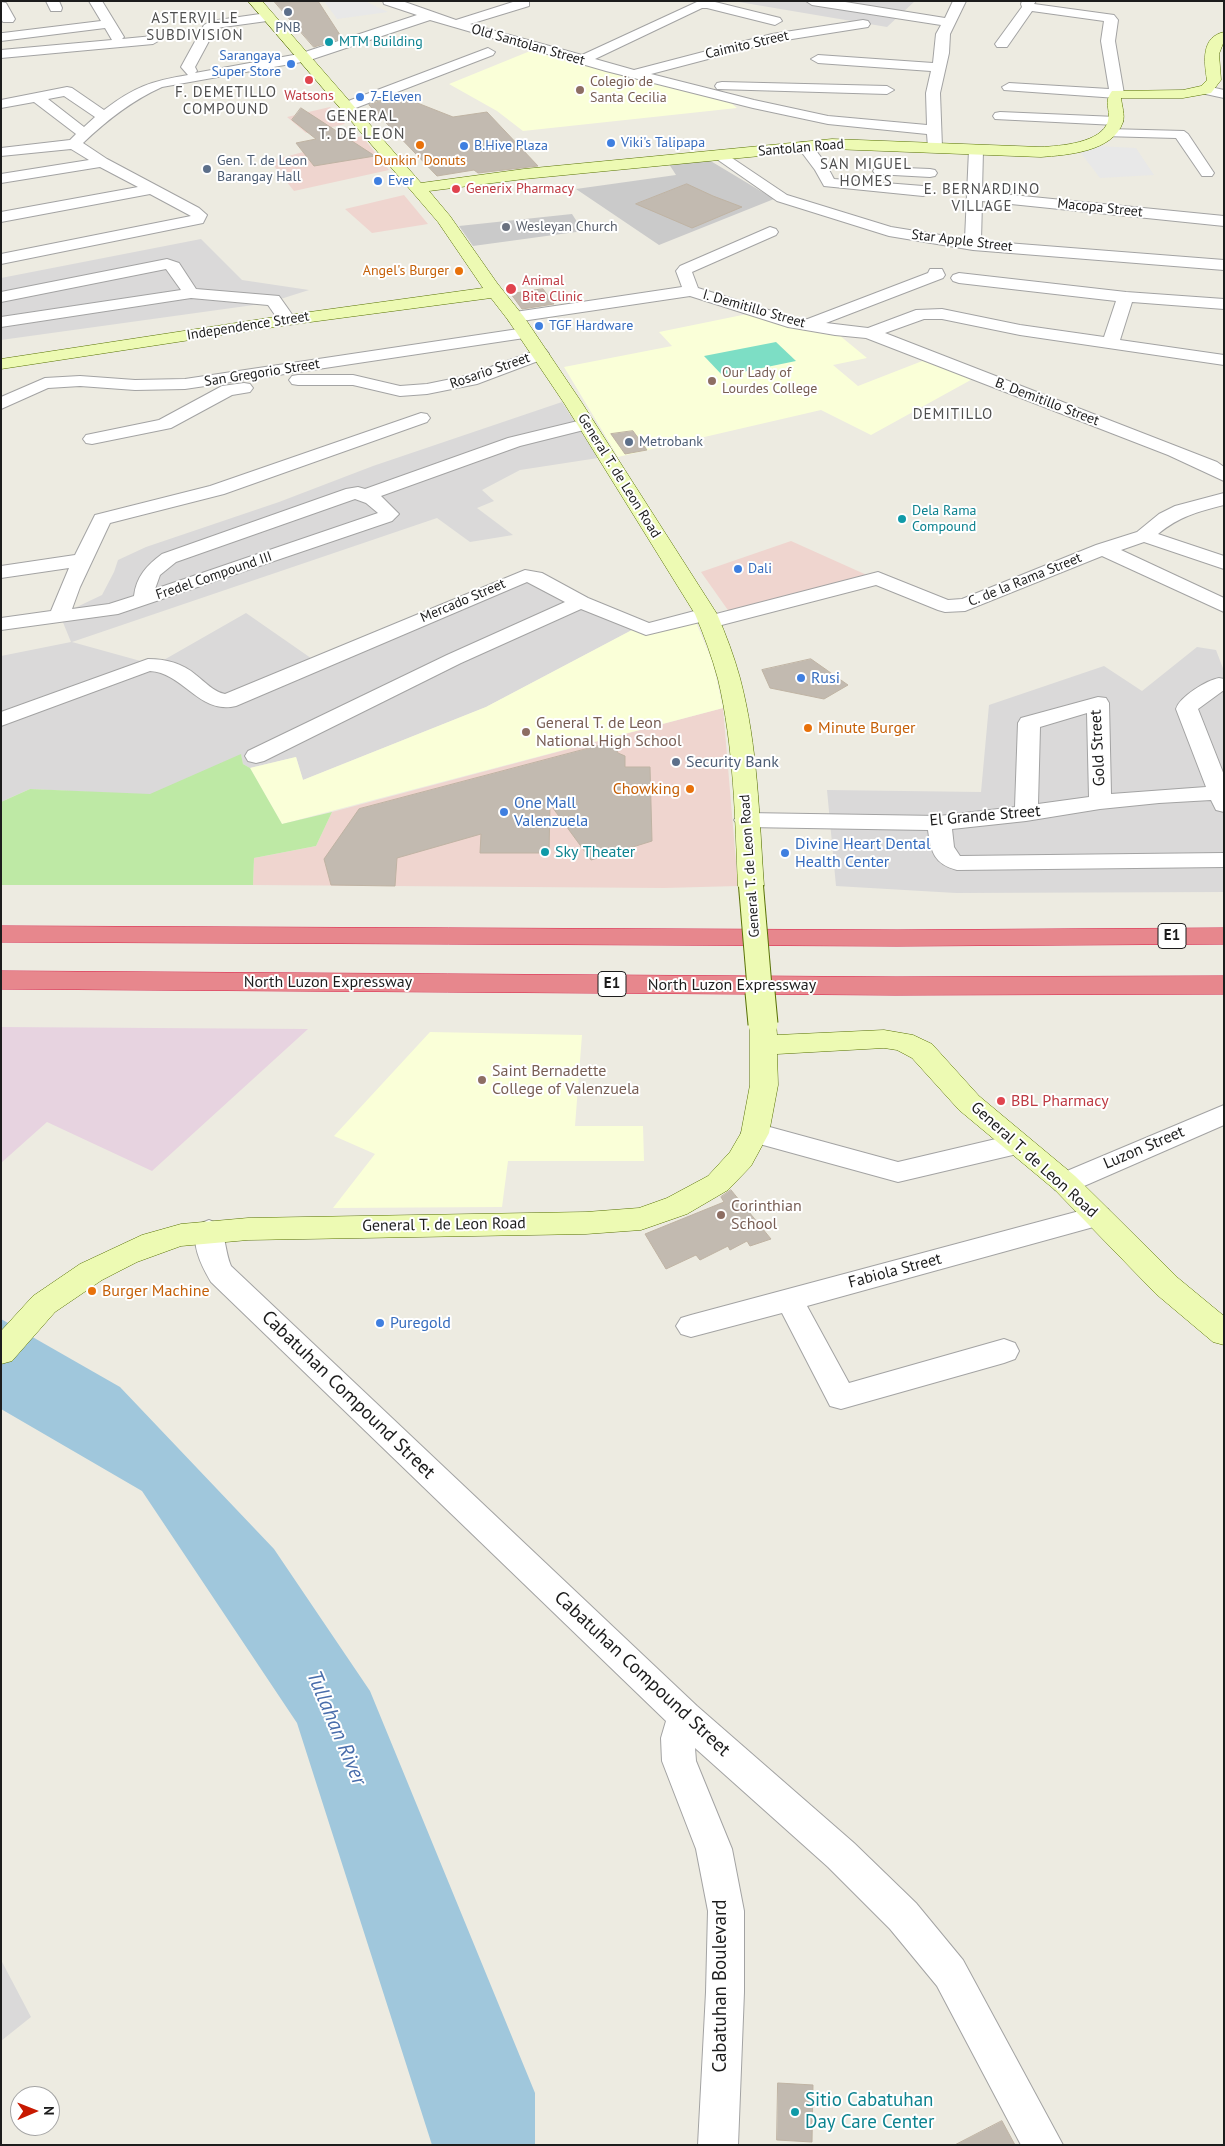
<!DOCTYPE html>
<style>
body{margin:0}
#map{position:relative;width:1225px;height:2146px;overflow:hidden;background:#edebe1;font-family:"PT Sans",sans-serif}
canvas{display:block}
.frame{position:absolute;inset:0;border:2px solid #1c1c1c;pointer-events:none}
.north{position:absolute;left:10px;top:2086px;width:50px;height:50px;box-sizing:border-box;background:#fff;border:1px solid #a4a4a4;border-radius:50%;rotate:89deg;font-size:14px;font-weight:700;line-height:20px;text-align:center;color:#1c1c1c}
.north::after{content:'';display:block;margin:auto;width:18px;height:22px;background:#c71900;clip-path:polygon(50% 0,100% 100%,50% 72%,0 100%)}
</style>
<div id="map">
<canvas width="1225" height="2146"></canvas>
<div class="frame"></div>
<div class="north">N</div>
</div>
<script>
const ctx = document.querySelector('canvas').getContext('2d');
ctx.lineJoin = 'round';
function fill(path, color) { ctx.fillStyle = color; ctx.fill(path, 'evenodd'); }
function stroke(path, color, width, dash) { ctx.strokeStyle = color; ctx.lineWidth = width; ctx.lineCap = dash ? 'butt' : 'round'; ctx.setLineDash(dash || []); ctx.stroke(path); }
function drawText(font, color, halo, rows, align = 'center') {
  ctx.font = font + ' "PT Sans",sans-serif'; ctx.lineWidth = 4; ctx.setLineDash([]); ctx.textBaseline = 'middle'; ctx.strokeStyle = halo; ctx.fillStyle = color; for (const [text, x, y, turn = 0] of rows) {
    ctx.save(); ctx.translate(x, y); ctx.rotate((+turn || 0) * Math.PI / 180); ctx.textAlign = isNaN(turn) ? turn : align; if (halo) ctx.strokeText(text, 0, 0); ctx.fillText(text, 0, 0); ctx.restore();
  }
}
const residential = new Path2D(`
 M733 1H915L887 27Z
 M201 239 242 280 309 290 268 303 1 340V278Z
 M562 402 598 458 520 470 482 490 494 501 477 508 513 535 470 542 437 518 72 642 155 665 246 613 318 663 525 578 632 630 486 707 303 780 296 757 250 768 243 764 241 755 150 795 30 789 1 802V656L71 642 60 615 102 595 114 572 118 560 146 547 279 502 373 466Z
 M1197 647 1216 650 1224 671V892L956 893 836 886 827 790 981 792 989 705 1104 666 1142 691Z
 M1 1960 31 2017 1 2041Z`);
const commercial = new Path2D(`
 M330 107 345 124 306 133 287 117Z
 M362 136 389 170 294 191 270 161Z
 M404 195 428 224 372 233 345 209Z
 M791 541 869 576 730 613 701 572Z
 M723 708 738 886 664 888 253 885 254 858 316 846 332 812Z`);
const industrial = new Path2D(`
 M1 1027 308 1029 152 1171 47 1122 1 1163Z`);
const education = new Path2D(`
 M540 47 721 95 737 108 523 131 497 111 449 84Z
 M757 312 833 330 867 358 833 365 858 386 930 358 978 376 871 435 821 410 618 457 564 367 672 346 659 332Z
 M695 620 713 663 723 708 282 824 250 768 296 757 303 780 486 707 632 630 639 632Z
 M430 1032 582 1035 575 1126H643L644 1161H508L502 1207 333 1208 375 1154 334 1136Z`);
const religious = new Path2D(`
 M709 160 774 199 659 245 576 189 676 175 669 164Z
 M572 214 583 231 473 246 459 226Z`);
const grass = new Path2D(`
 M241 754 243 764 250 768 282 824 332 812 316 846 254 858 253 885H1V802L30 789 150 794Z`);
const pitch = new Path2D(`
 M776 342 796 361 723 376 704 356Z`);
const parking = new Path2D(`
 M324 1H365L388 12 337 19Z
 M1096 146 1136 148 1154 175 1100 178 1080 152Z`);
const water = new Path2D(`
 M1 1319 120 1387 274 1549 370 1691 535 2093V2145H432L297 1723 142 1491 1 1409Z`);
const building = new Path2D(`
 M274 1H318L342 38 314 47Z
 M397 95 453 117 487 112 538 166 478 173 474 170 437 176 369 105Z
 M301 108 375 156 314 166 296 143 316 139 292 120Z
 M687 184 713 196 742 207 692 228 636 204Z
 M543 289 554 304 522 309 511 294Z
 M633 431 647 450 625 454 611 434Z
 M811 659 848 685 824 699 770 688 762 670Z
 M613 742 618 753 625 756V767H650L652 841 591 860 550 804 549 853H480L481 834 397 858 395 886 331 885 324 859 359 809Z
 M731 1190 771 1239 750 1246 747 1241 730 1250 728 1246 700 1260 696 1255 666 1269 645 1234 724 1202 721 1197Z
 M778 2083 813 2085 812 2142 777 2140Z
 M1002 2121 1015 2145H955Z`);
const street = new Path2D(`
 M46 1H59L62 8 61 11H51Z
 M89 1H102L124 37 122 39 153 36 160 40 153 44 1 58V50L112 40 105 28 1 41V33H3L101 21Z
 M383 1H402L456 20 516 1H529V6L470 24 582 55 699 1H711L780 18 782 21 775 25 707 8H702L595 59 634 70 772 34 863 20 868 21 870 24 868 27 773 42 651 74 754 100 828 116 927 125 926 93 931 71 818 63 811 59 818 55 933 63 936 34 941 25 812 5 806 1H839L945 18 953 1H966L950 34 949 53 940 93 942 147 940 150H930L928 147 927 134 828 124 753 108 606 71 430 20 307 61 162 87C131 101 106 121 83 143L107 159 199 208 207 215 203 223 1 264V254L191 216 150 194 1 222V212L138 187 100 167 1 183V174L89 160 71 149 1 156V148L70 140 76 134 34 102 1 108V100L67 87 72 88 104 110C134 87 151 81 188 75L181 67 204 25 211 21 267 13 274 17 267 21 216 28 195 67 197 71 195 73 299 54 417 15 384 4ZM64 96 95 117 84 127 48 99Z
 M1022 1H1036L1034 4 1114 15 1118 20 1115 41 1124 94 1122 97 1117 98 1004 90 1002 87 1009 83 1109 89 1101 41 1104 21 1032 11 1007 47H997L995 44 1022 7 1021 4Z
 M1 2 6 3 15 19 13 22H3L1 19Z
 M488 48 495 52 493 55 353 109H343L341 106 343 103Z
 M722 82 887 86 894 90 887 94 717 89 715 86 717 83Z
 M1206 86 1224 90V98L1201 93 1199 90Z
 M1000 112 1116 117 1121 118 1123 121 1121 124 1116 125 995 119 993 116 995 113Z
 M1108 129 1184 131 1188 134 1214 173 1212 176H1202L1176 138 1103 136 1101 133 1103 130Z
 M804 142C815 144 829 169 834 179L923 186 928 188 931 191 928 194 923 196 824 186 815 170 797 146 799 143Z
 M976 146 981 147 983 150 982 192 1224 216V226L982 201 981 241 1224 260V270L973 250 889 236 777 201 711 155 713 152H723L787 195 891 227 965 239 969 150 971 147Z
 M880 167 930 169 935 170 937 173 935 176 930 177 875 174 873 171 875 168Z
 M770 227 776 229 778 232 776 235 692 272 698 288 791 317 805 320 928 273 930 269H942L945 275 943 278 826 323 868 328 916 310 942 309 1020 325 1104 337 1116 301 959 283 953 281 951 278 953 275 959 273 1126 292 1224 299V309L1132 302 1120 340 1224 355V365L1020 335 942 319H924L885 333 1217 462 1224 467V481L1168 455 866 338 835 335 788 327 690 296 515 322 509 321 507 317 509 313 515 312 682 287 676 271 680 266Z
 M167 259 179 263 196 289 279 296 296 320 294 324C280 327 275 314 268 305L191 298 1 327V317L181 290 166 269 1 302V292Z
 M525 328 531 329 533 333 531 337 185 389 135 390 80 386 48 388 1 409V397L45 378 80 376 135 380 185 379Z
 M540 349 546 350 549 354 546 358 477 384 427 394 400 396 353 385H298L292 384 289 380 292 376 298 375H353L400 386 427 384 466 376Z
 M244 383 250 384 253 388 250 392 232 395 171 428 92 444 86 443 83 439 86 435 159 420 222 386Z
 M421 413 427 414 430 418 427 422 224 494 110 523 80 587 72 609 109 604 134 596C136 577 147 565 162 554L346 489 358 487 365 489 508 438 586 419 592 420 595 424 592 428 520 446 381 496 399 514 392 521 118 614 1 630V618L51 611 69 568 1 578V566L75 555 95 515 210 486ZM355 499 366 503 378 513 155 589 160 575 176 562Z
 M1224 493V505C1197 512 1180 516 1158 534L1224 556V569L1144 542 1121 550 1224 598V612L1102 556 965 611 945 612 938 610 876 585 710 628 703 626 700 622 646 635 581 609 461 663 264 761 256 763 248 761 245 756 248 751 447 655 565 602 527 582 236 706C199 715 184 673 150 671L1 726V712L148 659C166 659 182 663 196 675 205 682 214 692 225 694L525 570 542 573 588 598 649 623 706 608 713 610 716 614 878 572 948 600 962 599 1096 545 1137 532 1159 514 1175 506Z
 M1219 678 1224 679V690L1198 709 1224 775V812L1216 810 1211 800 1159 803 1100 809 1026 821 952 829 954 847 960 856 1224 853V867L957 870C934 864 931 852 928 830L746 827 738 825 734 820 738 815 746 813 939 816 1015 807 1018 723 1021 718 1098 697 1106 698 1109 703 1111 794 1206 787 1176 709C1179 697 1207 680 1219 678ZM1087 713 1089 797 1038 804 1040 727Z
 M1224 1105V1125L1075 1190 1065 1193 1055 1190 1051 1183 1055 1176Z
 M755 1123 898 1162 1017 1134 1027 1137 1031 1144 1027 1151 1017 1154 898 1182 745 1140 741 1133 745 1126Z
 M1098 1206 1108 1209 1112 1216 1108 1223 807 1306 849 1383 1004 1339 1015 1343 1019 1351 1015 1359 1004 1363 841 1409 830 1406 782 1313 691 1337 681 1334 676 1326 681 1318 691 1315Z
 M209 1220 219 1224C226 1237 225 1252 231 1266L697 1706 854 1843 916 1903 963 1960 1063 2145H1021L937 1986 890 1929 828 1867 695 1748 696 1761 732 1849 744 1911V1992L738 2145H698L706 1992 708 1911 696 1849 662 1761 661 1738 666 1721 211 1282C201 1265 189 1241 199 1224Z`);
const secondary = new Path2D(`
 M248 1H262L421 183 524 169 832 139 1041 147C1060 146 1102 143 1108 121 1111 108 1103 103 1112 91L1183 90 1201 86 1207 80C1204 61 1201 37 1224 32V41L1219 54 1221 80 1211 93 1183 98H1121C1122 106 1125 115 1123 122 1113 152 1067 155 1041 157L832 149 524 179 429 191 450 216 497 283 524 317 582 403 717 614C726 635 734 656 740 678 758 746 759 817 764 886L760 892 751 894 742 892 738 886C735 817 734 747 718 679 712 657 704 635 695 614L564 403 508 320 491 298 288 325 1 369V359L288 315 483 288 438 222Z
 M763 1015 772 1018 776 1024 777 1035 884 1030 913 1035 932 1044 979 1096 1075 1176 1178 1278 1224 1316V1345L1213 1342 1156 1294 1055 1190 959 1110 912 1058 897 1050 884 1048 777 1054 778 1085 769 1133 751 1166 728 1190 687 1214 641 1230 586 1234 248 1240 181 1246 137 1262 102 1280 55 1312 12 1361 1 1364V1331L33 1296 80 1264 142 1235 181 1224 248 1218 586 1212 639 1208 667 1198 708 1176 730 1152 741 1133 750 1085V1024L754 1018Z`);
const highway = new Path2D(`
 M1 926 897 930 1224 928V944L897 946 1 942Z
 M1 971 895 977 1224 976V994L895 995 1 989Z`);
const secondaryBridgeFar1 = new Path2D(`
 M751 886 760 993`);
const secondaryBridge = new Path2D(`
 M760 992 763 1024`);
const markers = [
 [288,12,5,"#5c6f8a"],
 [329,42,5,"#0f9aa8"],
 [291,64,5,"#3f7fe0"],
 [309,80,5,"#e0444e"],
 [580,90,5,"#8d6e63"],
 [360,97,5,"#3f7fe0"],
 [611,143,5,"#3f7fe0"],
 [420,145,5,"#e8710a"],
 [464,146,5,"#3f7fe0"],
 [207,169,5,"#5c6f8a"],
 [378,181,5,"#3f7fe0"],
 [456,189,5,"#e0444e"],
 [506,227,5,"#6b7280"],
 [459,271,5,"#e8710a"],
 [511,289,6,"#e0444e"],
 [539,326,5,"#3f7fe0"],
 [712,381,5,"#8d6e63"],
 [629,442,5,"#5c6f8a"],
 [902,519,5,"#0f9aa8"],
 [738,569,5,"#3f7fe0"],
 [801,678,5,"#3f7fe0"],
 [808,728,5,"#e8710a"],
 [526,732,5,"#8d6e63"],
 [676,762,5,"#5c6f8a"],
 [690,789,5,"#e8710a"],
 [504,812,5,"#3f7fe0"],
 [545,852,5,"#0f9aa8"],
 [785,853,5,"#3f7fe0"],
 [482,1080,5,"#8d6e63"],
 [1001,1101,5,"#e0444e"],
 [721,1215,5,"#8d6e63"],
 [92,1291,5,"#e8710a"],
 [380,1323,5,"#3f7fe0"],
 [795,2112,5,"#0f9aa8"]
];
const farServicenames = [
 ["PNB",288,28,"center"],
 ["Gen. T. de Leon",217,161],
 ["Barangay Hall",217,177],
 ["Metrobank",639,442]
];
const farCulturenames = [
 ["MTM Building",339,42],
 ["Dela Rama",912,511],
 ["Compound",912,527]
];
const farStreetnames = [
 ["Old Santolan Street",528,45,16],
 ["Caimito Street",747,45,-13],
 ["Santolan Road",801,148,-5],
 ["Macopa Street",1100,208,6],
 ["Star Apple Street",962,241,7],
 ["I. Demitillo Street",754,309,16],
 ["Independence Street",248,326,-9],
 ["Rosario Street",490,371,-19],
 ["San Gregorio Street",262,373,-9],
 ["B. Demitillo Street",1047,402,21],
 ["General T. de Leon Road",619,476,58],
 ["Fredel Compound III",214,576,-19],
 ["C. de la Rama Street",1025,580,-22],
 ["Mercado Street",463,601,-23],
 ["General T. de Leon Road",750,866,-94]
];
const farShopnames = [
 ["Sarangaya",281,56,"right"],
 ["Super Store",281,72,"right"],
 ["7-Eleven",370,97],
 ["Viki's Talipapa",621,143],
 ["B.Hive Plaza",474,146],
 ["Ever",388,181],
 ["TGF Hardware",549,326],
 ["Dali",748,569]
];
const farEducationnames = [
 ["Colegio de",590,82],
 ["Santa Cecilia",590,98],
 ["Our Lady of",722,373],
 ["Lourdes College",722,389]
];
const farHealthnames = [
 ["Watsons",309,96,"center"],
 ["Generix Pharmacy",466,189],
 ["Animal",522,281],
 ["Bite Clinic",522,297]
];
const farFoodnames = [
 ["Dunkin' Donuts",420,161],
 ["Angel's Burger",449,271,"right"]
];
const farWorshipnames = [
 ["Wesleyan Church",516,227]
];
const farNeighbourhoodnames = [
 ["ASTERVILLE",195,19],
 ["SUBDIVISION",195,36],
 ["F. DEMETILLO",226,93],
 ["COMPOUND",226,110],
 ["SAN MIGUEL",866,165],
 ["HOMES",866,182],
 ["E. BERNARDINO",982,190],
 ["VILLAGE",982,207],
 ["DEMITILLO",953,415]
];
const shields = [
 [1172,936,28],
 [612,984,28]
];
const shieldNames = [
 ["E1",1172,936],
 ["E1",612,984]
];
const farQuarternames = [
 ["GENERAL",362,116],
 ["T. DE LEON",362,134]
];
const shopNames = [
 ["Rusi",811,678],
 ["One Mall",514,803],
 ["Valenzuela",514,821],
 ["Divine Heart Dental",795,844],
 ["Health Center",795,862],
 ["Puregold",390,1323]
];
const educationNames = [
 ["General T. de Leon",536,723],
 ["National High School",536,741],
 ["Saint Bernadette",492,1071],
 ["College of Valenzuela",492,1089],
 ["Corinthian",731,1206],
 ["School",731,1224]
];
const foodNames = [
 ["Minute Burger",818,728],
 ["Chowking",680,789,"right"],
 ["Burger Machine",102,1291]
];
const streetNames = [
 ["Gold Street",1098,748,-93],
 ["El Grande Street",985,816,-5],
 ["North Luzon Expressway",328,982],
 ["North Luzon Expressway",732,985],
 ["Luzon Street",1144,1148,-23],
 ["General T. de Leon Road",1034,1160,42],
 ["General T. de Leon Road",444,1225,-1],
 ["Fabiola Street",895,1271,-15]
];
const serviceNames = [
 ["Security Bank",686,762]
];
const cultureNames = [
 ["Sky Theater",555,852]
];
const healthNames = [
 ["BBL Pharmacy",1011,1101]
];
const nearStreetnames = [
 ["Cabatuhan Compound Street",348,1395,44],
 ["Cabatuhan Compound Street",642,1674,43],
 ["Cabatuhan Boulevard",721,1986,-90]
];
const nearCulturenames = [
 ["Sitio Cabatuhan",805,2101],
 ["Day Care Center",805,2123]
];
const nearWaternames = [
 ["Tullahan River",336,1728,67]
];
fill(residential, '#dad9d9');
fill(commercial, '#efd5cf');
fill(industrial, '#e7d3e0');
fill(education, '#faffd8');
fill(religious, '#cacaca');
fill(grass, '#bee9a5');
fill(pitch, '#7ddec5');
fill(parking, '#e8e8e8');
fill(water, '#a0c7dc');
fill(building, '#c2bab0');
stroke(building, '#bfb3a3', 1);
stroke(street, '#a3a3a3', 2);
stroke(secondary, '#587204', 1);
stroke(highway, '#d82249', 1);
fill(street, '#fff');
fill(secondary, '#edfab3');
fill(highway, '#e7878d');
stroke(secondaryBridgeFar1, '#587204', 26, []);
stroke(secondaryBridge, '#587204', 31, []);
stroke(secondaryBridgeFar1, '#edfab3', 24);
stroke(secondaryBridge, '#edfab3', 29);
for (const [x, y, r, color] of markers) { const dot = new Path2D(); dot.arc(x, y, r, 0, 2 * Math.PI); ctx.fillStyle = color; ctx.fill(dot); stroke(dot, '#fff', 2); }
drawText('14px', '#4e5e75', '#fff', farServicenames, 'left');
drawText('14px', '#0d838f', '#fff', farCulturenames, 'left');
drawText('14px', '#1c1c1c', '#fff', farStreetnames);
drawText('14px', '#366cbe', '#fff', farShopnames, 'left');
drawText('14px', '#785e54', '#fff', farEducationnames, 'left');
drawText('14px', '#be3a42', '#fff', farHealthnames, 'left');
drawText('14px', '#c56008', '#fff', farFoodnames);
drawText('14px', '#5b616d', '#fff', farWorshipnames, 'left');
ctx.letterSpacing = '1px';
drawText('15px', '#4f4f4f', '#fff', farNeighbourhoodnames);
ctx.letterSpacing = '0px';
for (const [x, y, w] of shields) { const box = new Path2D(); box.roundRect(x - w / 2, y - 12.5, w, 25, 4); ctx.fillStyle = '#fff'; ctx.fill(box); stroke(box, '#1c1c1c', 1); }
drawText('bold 15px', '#1c1c1c', null, shieldNames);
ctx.letterSpacing = '1px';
drawText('16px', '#4f4f4f', '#fff', farQuarternames);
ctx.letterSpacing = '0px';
drawText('16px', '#366cbe', '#fff', shopNames, 'left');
drawText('16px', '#785e54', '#fff', educationNames, 'left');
drawText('16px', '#c56008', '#fff', foodNames, 'left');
drawText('16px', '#1c1c1c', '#fff', streetNames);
drawText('16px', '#4e5e75', '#fff', serviceNames, 'left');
drawText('16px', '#0d838f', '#fff', cultureNames, 'left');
drawText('16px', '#be3a42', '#fff', healthNames, 'left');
drawText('19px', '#1c1c1c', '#fff', nearStreetnames);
drawText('19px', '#0d838f', '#fff', nearCulturenames, 'left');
drawText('italic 21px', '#486dab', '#fff', nearWaternames);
</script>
